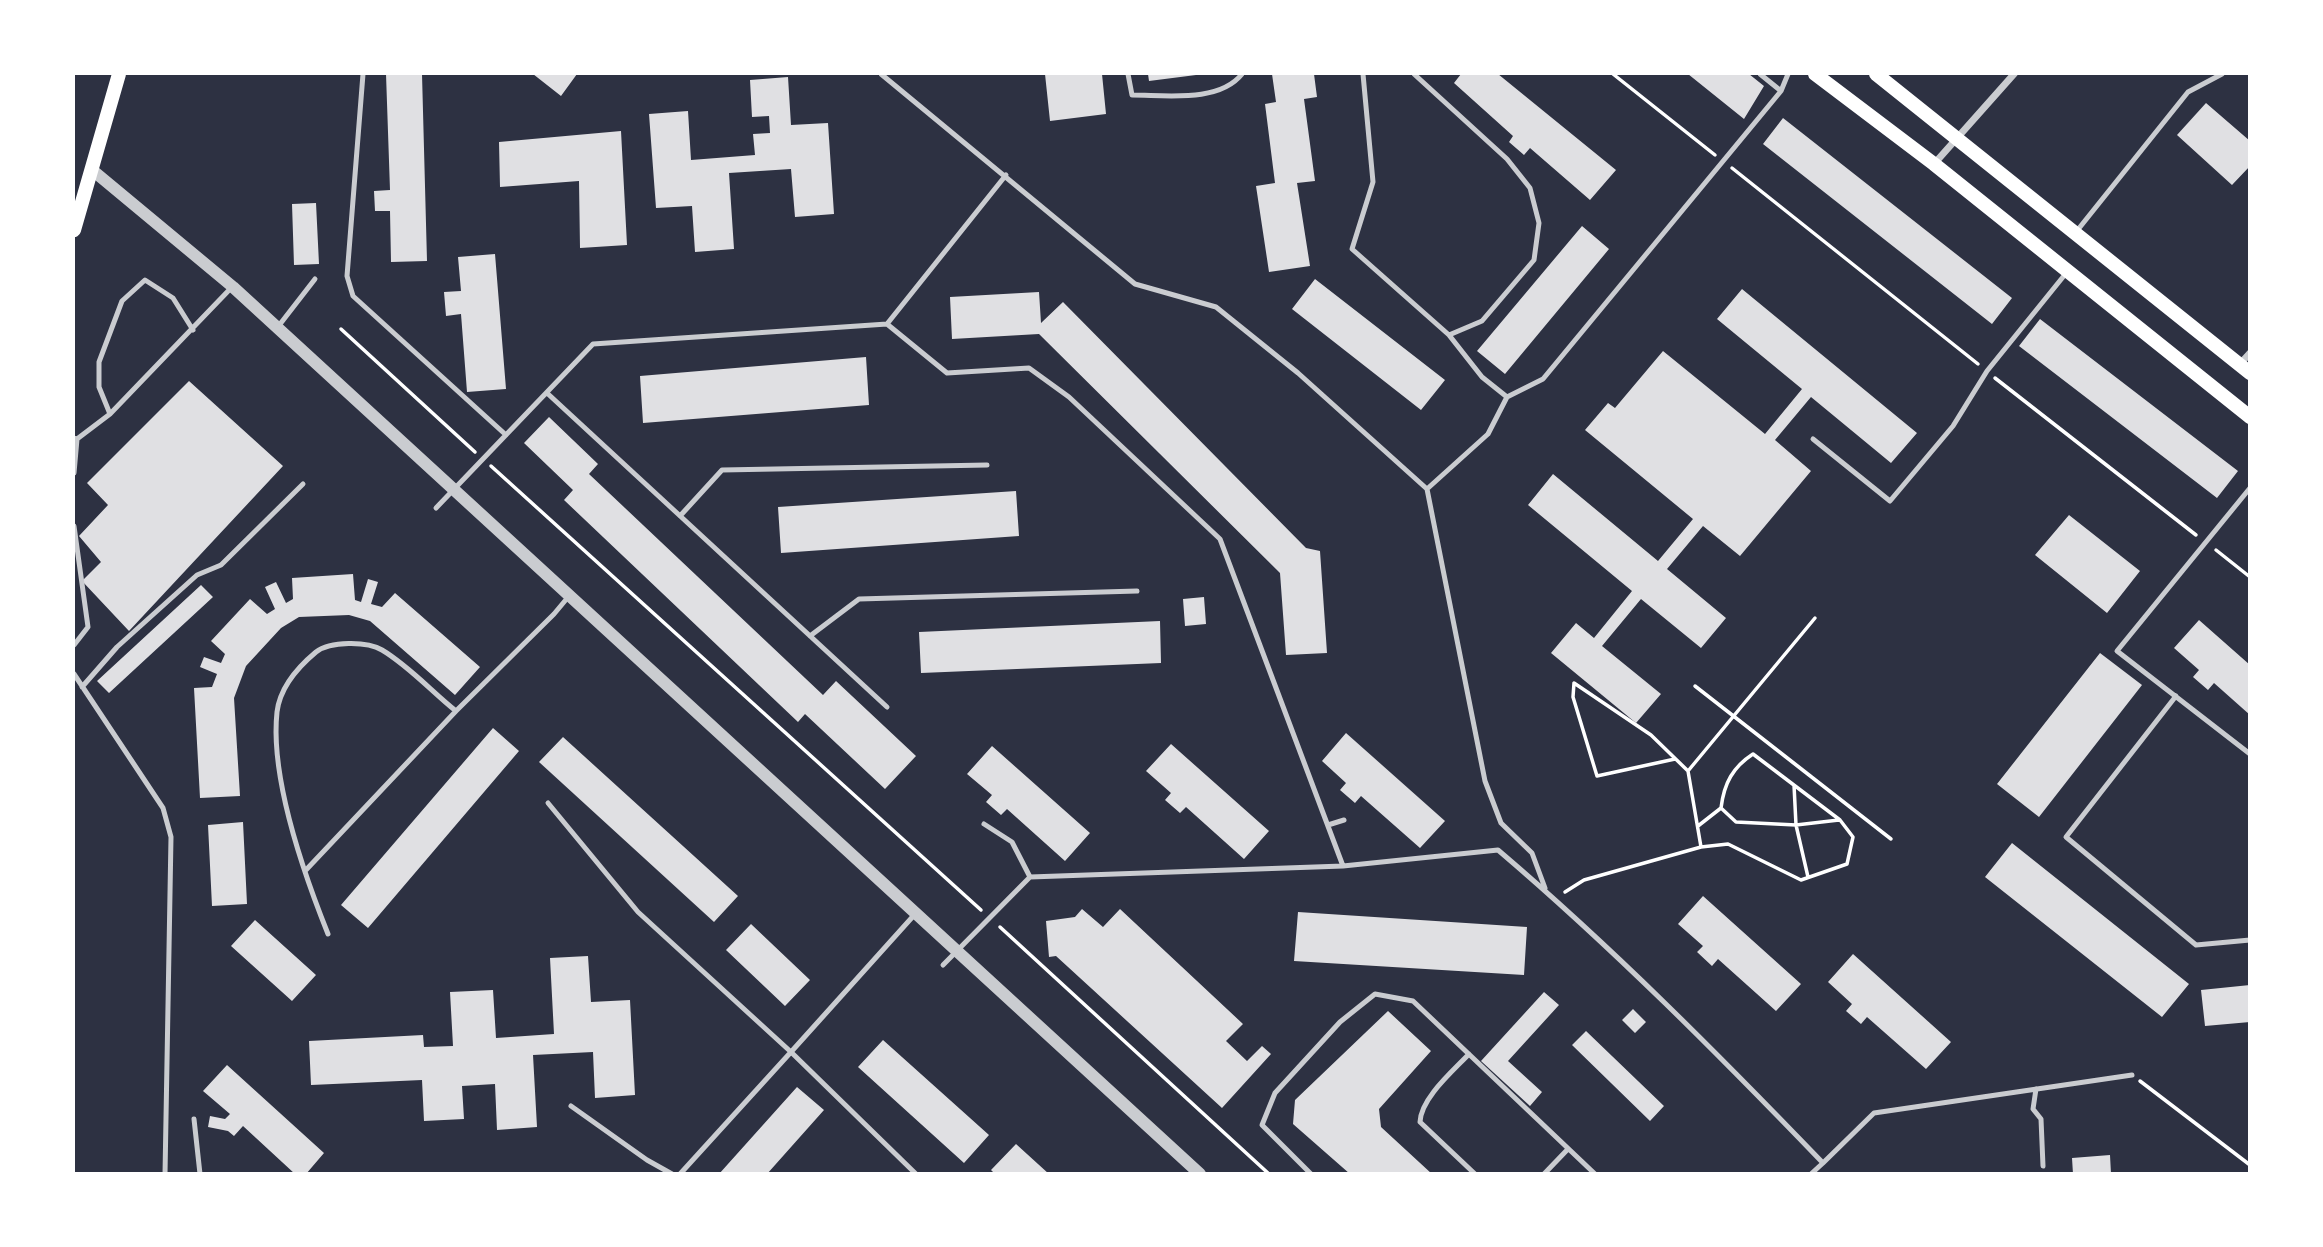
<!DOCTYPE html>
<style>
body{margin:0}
#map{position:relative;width:2323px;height:1247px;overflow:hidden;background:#2d3142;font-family:"IBM Plex Sans",sans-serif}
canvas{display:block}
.frame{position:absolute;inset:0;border:75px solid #fff;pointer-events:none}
</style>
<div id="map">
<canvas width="2323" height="1247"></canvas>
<div class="frame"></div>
</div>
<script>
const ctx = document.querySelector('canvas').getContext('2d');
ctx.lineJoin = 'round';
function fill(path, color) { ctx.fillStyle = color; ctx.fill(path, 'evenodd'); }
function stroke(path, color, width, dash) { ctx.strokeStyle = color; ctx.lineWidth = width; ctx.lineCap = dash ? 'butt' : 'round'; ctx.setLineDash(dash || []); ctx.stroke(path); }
const building = new Path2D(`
 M386 74H422L427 261 391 262 390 211H375L374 191 390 190Z
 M533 74H577L561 96Z
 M1045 74H1102L1106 114 1050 121Z
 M1148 74H1196V75L1149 81Z
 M1272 74H1314L1317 97 1304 99 1315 181 1297 183 1310 266 1269 272 1256 186 1275 183 1265 104 1276 102Z
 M1461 74H1498L1616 170 1590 200 1530 148 1524 155 1509 142 1513 136 1454 83Z
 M1688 74H1749L1764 86 1744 119Z
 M788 77 791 125 828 123 834 214 795 217 791 169 729 173 734 249 695 252 692 206 656 208 649 114 688 111 691 160 755 155 753 134 770 133 769 116 752 117 750 80Z
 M2206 103 2250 141V166L2232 185 2177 135Z
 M1783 118 2012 298 1992 324 1763 144Z
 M621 131 627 245 580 248 579 181 500 187 499 142Z
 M316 203 319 264 294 265 292 204Z
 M1582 226 1609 249 1505 374 1477 351Z
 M495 254 506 389 467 392 461 314 446 316 444 292 461 291 458 257Z
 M1315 279 1445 380 1421 410 1292 309Z
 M1742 289 1917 433 1891 463 1811 397 1775 440 1811 471 1740 556 1703 526 1667 569 1726 618 1701 648 1641 599 1602 646 1661 694 1636 723 1551 653 1576 623 1594 638 1632 591 1528 505 1553 474 1658 561 1693 519 1585 430 1608 403 1615 408 1663 351 1765 434 1802 389 1717 319Z
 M1039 292 1041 323 1063 302 1306 548 1320 551 1327 653 1286 655 1280 573 1039 334 952 339 950 297Z
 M2040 319 2238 471 2217 498 2019 346Z
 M866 357 869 405 643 423 640 376Z
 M189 381 283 466 129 631 82 581 101 562 79 536 108 505 87 483Z
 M549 417 598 464 589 474 823 695 836 681 916 756 885 789 805 714 798 722 564 500 573 490 524 443Z
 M1016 491 1019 536 781 553 778 507Z
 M2069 515 2140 571 2107 613 2035 555Z
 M353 574 355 600 361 602 368 579 378 582 371 604 382 607 395 593 480 667 455 695 370 621 349 615 299 617 281 628 246 666 234 698 240 796 200 798 194 688 212 687 217 674 200 667 204 657 221 663 225 654 211 641 250 599 267 614 275 609 265 587 276 582 286 603 293 599 292 578Z
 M201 585 213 597 109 693 97 681Z
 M1204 597 1206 624 1185 626 1183 599Z
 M2199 620 2250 665V715L2214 683 2208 690 2193 677 2199 670 2174 648Z
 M1160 621 1161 663 921 673 919 632Z
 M2100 653 2142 685 2039 817 1997 784Z
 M493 728 519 751 368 928 341 905Z
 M1346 733 1445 821 1420 848 1361 796 1355 803 1340 790 1346 783 1322 761Z
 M563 737 738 896 714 922 539 762Z
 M1171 744 1269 831 1244 859 1186 807 1180 813 1165 800 1171 793 1146 771Z
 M992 746 1090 833 1065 861 1007 809 1001 815 986 802 992 795 967 774Z
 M243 822 247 904 212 906 208 825Z
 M2012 843 2189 984 2162 1017 1985 877Z
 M1703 896 1801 984 1776 1011 1718 959 1712 966 1697 952 1703 946 1678 924Z
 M1082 909 1103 927 1120 909 1243 1024 1226 1041 1247 1061 1262 1046 1271 1054 1222 1108 1056 956 1049 957 1046 921 1075 917Z
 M1298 912 1527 927 1524 975 1294 961Z
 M255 920 316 975 292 1001 231 946Z
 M751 924 810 980 785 1006 726 950Z
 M1853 954 1951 1042 1926 1069 1867 1017 1861 1024 1846 1011 1852 1004 1828 982Z
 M588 956 591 1002 630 1000 635 1095 595 1098 593 1052 533 1055 537 1127 497 1130 495 1084 462 1086 464 1119 424 1121 422 1080 311 1085 309 1041 423 1035 424 1047 453 1046 450 992 493 990 496 1038 554 1034 550 958Z
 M2250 985V1022L2205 1026 2201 990Z
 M1544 992 1559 1005 1508 1061 1542 1092 1530 1106 1481 1061Z
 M1633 1009 1646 1022 1635 1033 1622 1020Z
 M1388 1011 1431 1051 1379 1109 1381 1127 1432 1174H1350L1293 1124 1295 1100Z
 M1586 1031 1664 1106 1650 1121 1572 1045Z
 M883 1040 989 1135 964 1163 858 1067Z
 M227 1065 324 1153 306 1174H295L243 1126 234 1136 228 1131 208 1127 210 1116 225 1119 230 1114 203 1091Z
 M797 1087 824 1110 767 1174H719Z
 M1016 1144 1049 1174H995L991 1170Z
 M2110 1155 2111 1174H2073L2072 1158Z`);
const path = new Path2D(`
 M1613 74 1715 155
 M1732 168 1978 364
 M341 329 475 452
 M1995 378 2196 535
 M491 466 981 910
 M2216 550 2250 577
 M1695 686 1891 839
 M1688 771 1815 618
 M1794 785 1796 825 1808 877
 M1721 808 1736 822 1796 825 1839 820
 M1698 826 1721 808C1724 783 1733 767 1753 754L1840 820 1853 837 1847 864 1801 880 1728 844 1701 847
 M1565 892 1584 880 1701 847 1688 771 1651 735 1574 683 1573 697 1597 776 1675 759
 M1000 927 1269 1174
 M2140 1081 2250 1165`);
const service = new Path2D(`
 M363 74 347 276 353 296 506 435
 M881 74 1135 284 1216 307 1298 373 1427 489
 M1128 74 1132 95C1166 95 1219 103 1242 74
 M1363 74 1373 182 1352 249 1449 335 1482 321 1534 260 1539 223 1530 188 1507 159 1414 74
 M1760 74 1781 91
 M2076 232 2188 92 2222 74
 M887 324 1006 175
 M277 328 315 279
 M1449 335 1482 377 1507 397 1543 379 1781 91 1788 74
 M547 393 887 707
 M1507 397 1488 434 1427 489 1485 781 1501 823 1532 853 1545 888
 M110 414 99 387V362L122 301 145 280 173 298 193 330
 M74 438 77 439 110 414 232 287
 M1813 439 1890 501 1953 426 1987 371 2067 272
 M74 473 77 439
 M2250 488 2117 651 2250 754
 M436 508 593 344 887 324 947 373 1029 368 1069 397 1220 539 1343 866 1030 877 943 965
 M680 516 722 470 987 465
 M74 526 88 627 74 645
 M810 636 859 599 1137 591
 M74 674 163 808 171 837 165 1174
 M82 687 117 647 197 575 221 565 303 484
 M2176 696 2066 837 2196 945 2250 940
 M548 803 638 912 791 1052 916 913
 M984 824 1012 842 1030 877
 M1328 825 1344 820
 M1343 866 1498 850C1613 948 1719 1055 1823 1163L1874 1113 2132 1075
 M305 871 456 711
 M328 934C304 874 270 777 277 712 280 687 298 667 316 652 330 641 367 641 382 650 409 666 432 692 456 711L554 614 569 596
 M1469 1054C1453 1071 1421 1098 1420 1122L1475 1174
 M2036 1089 2033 1109 2041 1119 2043 1166
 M571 1106 647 1160 672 1174
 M194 1119 200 1174
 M680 1174 791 1052 916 1174
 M1311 1174 1262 1125 1275 1093 1340 1022 1375 994 1413 1001 1595 1174
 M1544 1174 1568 1149
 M1811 1174 1823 1163`);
const minor = new Path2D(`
 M1934 164 2014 74
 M2239 365 2250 353`);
const tertiary = new Path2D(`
 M91 169 233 287 1200 1174`);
const secondary = new Path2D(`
 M1815 74 1934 164 2250 417
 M1876 74 2250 373
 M74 230 119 74`);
fill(building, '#e0e0e3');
stroke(path, '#fff', 3.5);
stroke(service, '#caccd0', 5);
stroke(minor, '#caccd0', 7);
stroke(tertiary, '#caccd0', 12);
stroke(secondary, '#fff', 14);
</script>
